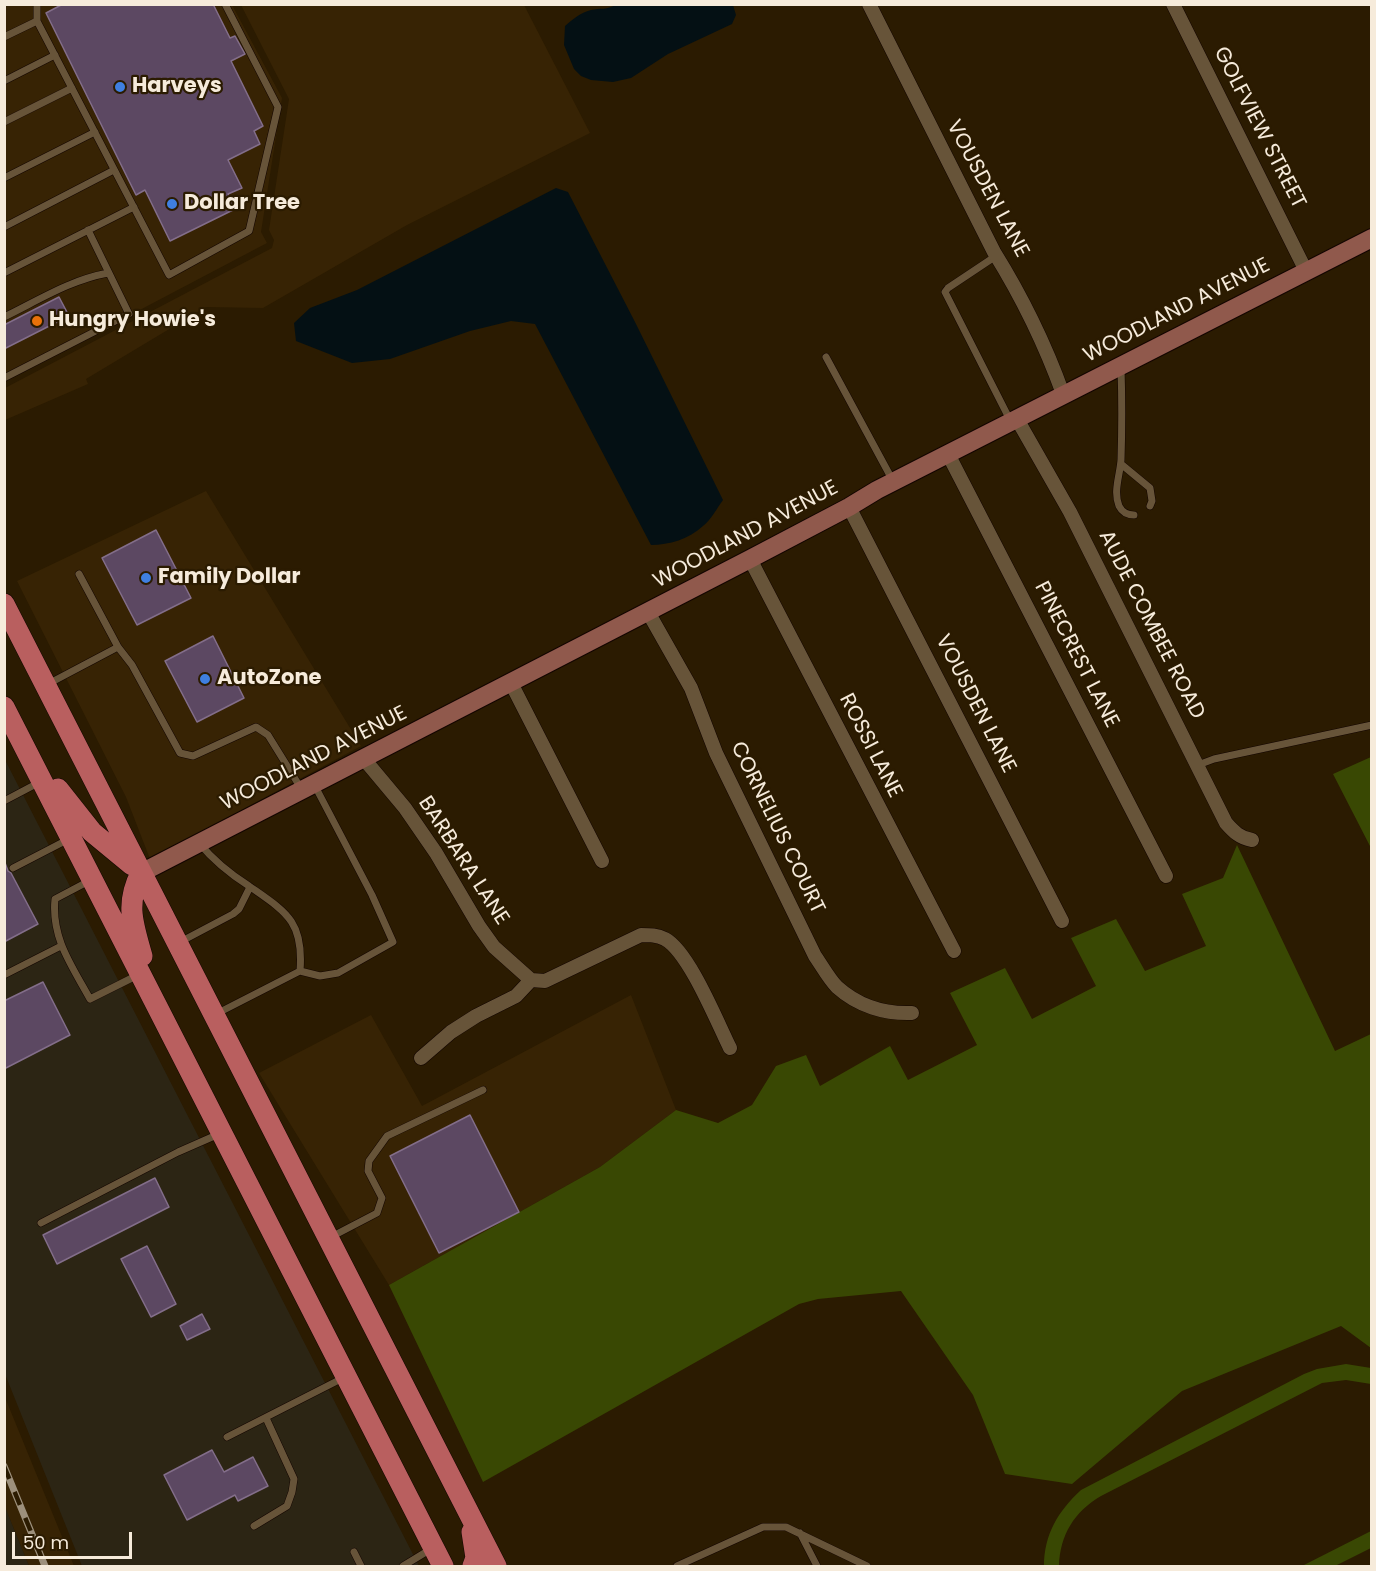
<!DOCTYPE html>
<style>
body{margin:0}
#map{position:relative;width:1376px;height:1571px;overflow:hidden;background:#2b1b01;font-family:Poppins,sans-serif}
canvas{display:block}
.frame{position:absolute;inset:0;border:6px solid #f6ebdb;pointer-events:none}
.scale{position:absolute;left:12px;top:1532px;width:120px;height:27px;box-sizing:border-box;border:3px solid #f6ebdb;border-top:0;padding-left:8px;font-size:18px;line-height:21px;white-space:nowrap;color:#f6ebdb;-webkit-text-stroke:4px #2b1b01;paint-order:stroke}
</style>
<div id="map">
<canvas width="1376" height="1571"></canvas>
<div class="frame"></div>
<div class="scale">50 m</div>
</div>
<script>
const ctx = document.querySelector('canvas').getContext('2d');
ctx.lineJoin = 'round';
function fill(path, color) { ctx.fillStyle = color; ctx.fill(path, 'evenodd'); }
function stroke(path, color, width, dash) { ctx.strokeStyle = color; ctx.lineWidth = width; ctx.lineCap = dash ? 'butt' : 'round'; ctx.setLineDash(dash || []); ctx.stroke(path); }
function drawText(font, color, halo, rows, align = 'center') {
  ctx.font = font + ' Poppins,sans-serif'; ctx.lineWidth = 4.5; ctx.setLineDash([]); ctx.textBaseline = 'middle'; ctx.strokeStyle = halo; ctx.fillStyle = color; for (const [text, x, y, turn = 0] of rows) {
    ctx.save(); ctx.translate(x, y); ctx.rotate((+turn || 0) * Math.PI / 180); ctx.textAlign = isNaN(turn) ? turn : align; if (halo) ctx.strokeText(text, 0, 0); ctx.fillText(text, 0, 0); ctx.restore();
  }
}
const built = new Path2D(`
 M5 5H232L282 98 261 232 267 243 5 381Z
 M241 5H524L590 133 407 225 263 308 206 307 86 379 88 384 5 420V388L272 248 274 240 269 230 289 99Z
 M206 491 361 746 150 859 126 797 17 581Z
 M631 995 676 1110 600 1167 389 1285 259 1073 371 1015 422 1106Z
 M4 1395 74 1566H29L9 1517 4 1506Z`);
const industrial = new Path2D(`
 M4 758 419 1566H82L5 1374Z
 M5 1506 9 1517 29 1566H5Z`);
const green = new Path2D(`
 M1371 757V848L1333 774Z
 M1237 845 1335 1051 1371 1034V1348L1341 1326 1182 1391 1072 1484 1005 1474 973 1395 901 1291 818 1299 799 1304 483 1482 389 1285 600 1167 676 1110 718 1123 752 1105 776 1066 806 1055 820 1086 890 1046 908 1080 977 1045 950 993 1005 968 1032 1019 1096 986 1071 938 1116 919 1145 971 1206 946 1182 894 1223 878Z
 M1346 1364 1371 1368V1384L1346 1380 1322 1383 1101 1496C1074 1512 1060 1535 1059 1566H1044C1044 1535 1058 1511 1081 1490L1304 1374 1317 1369Z
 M1371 1531V1548L1335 1566H1302Z`);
const water = new Path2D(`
 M615 5H733L736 15 732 24 668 54 631 78 613 82 591 80 581 76 574 69 564 45 565 26C573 19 580 13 591 10 600 8 608 10 615 5Z
 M556 188 568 192 635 322 723 500C717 508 711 520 703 526 689 539 669 545 651 545L535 324 511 321 470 331 390 359 352 363 296 341 294 323 310 308 357 290Z`);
const building = new Path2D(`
 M63 4H213L230 38 235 36 245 54 231 61 263 126 254 131 260 144 228 160 242 188 228 194 235 209 170 241 145 190 136 195 46 13Z
 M59 297 69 316 4 349V325Z
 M156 530 191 598 137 625 102 558Z
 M213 636 244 698 197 722 165 661Z
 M4 860 8 871 11 873 38 924 4 942Z
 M43 982 70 1035 4 1069V1001Z
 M470 1115 519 1212 439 1253 390 1156Z
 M155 1178 169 1207 57 1264 43 1235Z
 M147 1246 176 1304 151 1317 121 1259Z
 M202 1314 210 1329 187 1340 180 1326Z
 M212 1450 224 1472 253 1457 268 1486 238 1501 235 1495 187 1520 164 1475Z`);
const lane = new Path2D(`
 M37 4V21L169 275 249 231 278 107 225 4
 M4 37 37 21
 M4 81 55 55
 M4 122 72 88
 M4 178 95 132
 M4 227 114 170
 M996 256 948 288 945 292 1010 420
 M4 273 134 207
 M4 317C39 300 70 280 108 273
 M826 357 893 481
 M1121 368C1122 398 1122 429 1121 460 1120 475 1113 491 1119 506 1122 512 1127 515 1134 515
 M4 378 129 314 88 230
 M1121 464 1150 488 1152 501 1150 506
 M79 574 118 647
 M48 684 118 647 132 665 180 753 193 756 256 727 268 735 302 790
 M1198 765 1214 759 1372 725
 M4 801 40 782
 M199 843C214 861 230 874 249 886 286 912 304 921 300 971
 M13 868 69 839
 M91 880 55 899C51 938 72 966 90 999L138 975
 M180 942 233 914 239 909 250 887
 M4 975 61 946
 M216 1014 300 971 320 976 338 973 393 942 372 895 315 786
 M41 1223 178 1152 219 1134
 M331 1237 377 1213 382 1198 368 1171 369 1161 387 1136 483 1090
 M227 1437 343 1378
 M254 1526 287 1506 292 1492 294 1479 266 1418
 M800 1533 817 1566
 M354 1552 361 1566
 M403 1566 431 1549
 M677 1566 763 1527H786L867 1566`);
const street = new Path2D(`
 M869 4 994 252C1022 297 1045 344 1063 394
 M1173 4 1306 271
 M1017 419 1070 512 1226 823C1234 832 1240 838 1252 840
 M948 454 1166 876
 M849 507 1062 921
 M750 559 954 951
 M648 612 691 688 716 753 815 956C822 966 829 979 837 987 858 1006 885 1014 912 1013
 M511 683 602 861
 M364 759 405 808 436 853 479 926 494 947 531 980
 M421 1058 451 1032 476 1016 516 996 531 980 545 981 641 935C650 935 657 935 665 939 689 952 717 1022 730 1048`);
const secondary = new Path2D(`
 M141 873 750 559 849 507 877 490 1372 238`);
const primary = new Path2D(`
 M4 604 496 1566
 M4 707 443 1566
 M58 789 92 832 132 865
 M141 873C125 904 133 924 142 956
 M472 1532 476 1558 473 1566`);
const rail = new Path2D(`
 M4 1466 45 1566`);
const markers = [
 [120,87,6,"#3f7fe0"],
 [172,204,6,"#3f7fe0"],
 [37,321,6,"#e8710a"],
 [146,578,6,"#3f7fe0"],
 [205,679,6,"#3f7fe0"]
];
const poiNames = [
 ["Harveys",132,87],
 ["Dollar Tree",184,204],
 ["Hungry Howie's",49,321],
 ["Family Dollar",158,578],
 ["AutoZone",217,679]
];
const streetNames = [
 ["GOLFVIEW STREET",1259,128,63],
 ["VOUSDEN LANE",987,189,62],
 ["WOODLAND AVENUE",1177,311,-27],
 ["WOODLAND AVENUE",746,535,-28],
 ["AUDE COMBEE ROAD",1151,625,63],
 ["PINECREST LANE",1076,655,63],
 ["VOUSDEN LANE",975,704,63],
 ["ROSSI LANE",870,746,63],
 ["WOODLAND AVENUE",314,759,-27],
 ["CORNELIUS COURT",777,828,64],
 ["BARBARA LANE",463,861,57]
];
fill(built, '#372304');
fill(industrial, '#2c2514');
fill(green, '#394803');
fill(water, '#041014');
fill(building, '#5c4862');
stroke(building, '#836e8a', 1.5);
stroke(lane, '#130500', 8);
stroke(street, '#130500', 15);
stroke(secondary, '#130500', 20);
stroke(primary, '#130500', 22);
stroke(lane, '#675439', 7);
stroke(street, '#675439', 14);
stroke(secondary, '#90594c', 18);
stroke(primary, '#b95f5f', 21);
stroke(rail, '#9d907c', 7);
stroke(rail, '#2b1b01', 4.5, [14]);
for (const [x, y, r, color] of markers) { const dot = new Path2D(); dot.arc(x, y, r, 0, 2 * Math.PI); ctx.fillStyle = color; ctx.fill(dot); stroke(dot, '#2b1b01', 2); }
drawText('bold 21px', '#f6ebdb', '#2b1b01', poiNames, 'left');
drawText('21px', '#f6ebdb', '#2b1b01', streetNames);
</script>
